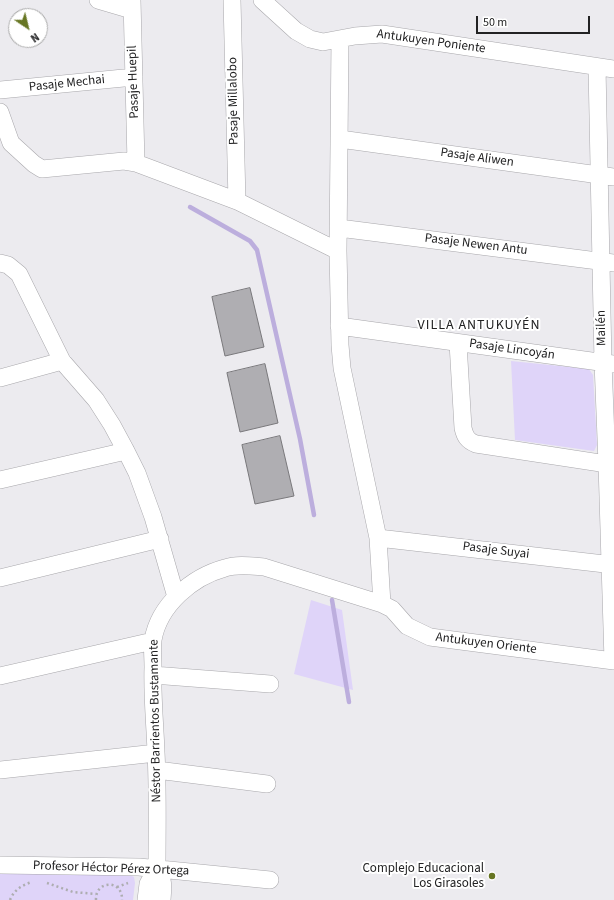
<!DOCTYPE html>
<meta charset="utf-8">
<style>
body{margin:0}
#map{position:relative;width:614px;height:900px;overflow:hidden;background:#ecebef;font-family:"Source Sans 3",sans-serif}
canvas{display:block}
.north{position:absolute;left:8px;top:8px;width:40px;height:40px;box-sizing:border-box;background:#fff;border:1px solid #a7a7a7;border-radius:50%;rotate:145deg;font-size:11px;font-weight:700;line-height:16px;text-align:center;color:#222223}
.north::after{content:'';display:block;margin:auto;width:14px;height:18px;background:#677623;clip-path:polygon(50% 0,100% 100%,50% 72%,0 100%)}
.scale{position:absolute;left:476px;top:16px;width:114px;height:18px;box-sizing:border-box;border:2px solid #222223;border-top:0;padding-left:5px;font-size:12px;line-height:14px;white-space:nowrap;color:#222223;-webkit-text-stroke:3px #fff;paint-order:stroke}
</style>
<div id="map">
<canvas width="614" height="900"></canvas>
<div class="north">N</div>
<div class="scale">50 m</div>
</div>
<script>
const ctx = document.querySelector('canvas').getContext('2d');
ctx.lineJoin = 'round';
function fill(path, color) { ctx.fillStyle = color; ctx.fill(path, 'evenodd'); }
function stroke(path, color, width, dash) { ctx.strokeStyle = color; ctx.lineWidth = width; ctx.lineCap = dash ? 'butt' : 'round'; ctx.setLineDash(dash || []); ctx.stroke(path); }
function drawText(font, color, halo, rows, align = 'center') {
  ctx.font = font + ' "Source Sans 3",sans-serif'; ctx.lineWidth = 4; ctx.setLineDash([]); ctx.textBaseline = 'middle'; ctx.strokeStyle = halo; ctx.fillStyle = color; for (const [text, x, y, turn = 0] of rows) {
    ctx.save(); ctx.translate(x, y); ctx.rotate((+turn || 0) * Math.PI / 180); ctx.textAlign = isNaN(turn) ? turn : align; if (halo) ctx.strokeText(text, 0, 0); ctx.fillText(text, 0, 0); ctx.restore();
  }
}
const green = new Path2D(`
 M511 361 589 369 593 375 597 445 594 451 515 440Z
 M311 600 342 610 353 690 294 674Z
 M0 872 130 875 134 877 135 883 133 900H0Z`);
const stream = new Path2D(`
 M190 207 250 241 257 250 300 439 314 515
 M332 600 349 702`);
const building = new Path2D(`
 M250 288 264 347 225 356 212 297Z
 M265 364 278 423 240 432 227 373Z
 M280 436 294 496 255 504 242 445Z`);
const path = new Path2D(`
 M47 883 73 892 96 894
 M117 887 128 883
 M10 900C14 890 22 885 32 882
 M96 900C95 880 123 879 122 900`);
const street = new Path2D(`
 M98 0 132 10
 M132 0 136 163
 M232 0 237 201
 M262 0 296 31 310 39 323 42 355 36 382 34 614 69
 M340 39 338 251 340 345 342 368 378 538 382 604
 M597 67 603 362 607 464 613 661
 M0 90 134 77
 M0 112 11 143 34 164 42 169 124 161 136 163 237 201 338 251
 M340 139 614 177
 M339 228 614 263
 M0 263 8 265 19 274 62 361 96 400 112 425 126 451 137 473 153 517 176 597
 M339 326 614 364
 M458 343 463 428C465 437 468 441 476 444L614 465
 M0 378 62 361
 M0 480 126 451
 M378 538 614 565
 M0 578 160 539
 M153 675 270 684
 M0 676 153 641
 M0 770 156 753
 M157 770 267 784
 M0 865 139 867 270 880
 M146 900 148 884 157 868
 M162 900C163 888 164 878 157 868 157 830 158 791 156 752 155 724 152 696 153 667 153 658 152 649 153 640 159 605 192 577 225 568 237 564 251 566 264 567L382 604 392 609 407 626 430 637 614 661`);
const markers = [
 [492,876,4,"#677623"]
];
const streetNames = [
 ["Antukuyen Poniente",431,42,8],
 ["Pasaje Huepil",134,82,-92],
 ["Pasaje Mechai",67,84,-6],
 ["Pasaje Millalobo",234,101,-91],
 ["Pasaje Aliwen",477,158,8],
 ["Pasaje Newen Antu",476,245,7],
 ["Mailén",602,328,-91],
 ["Pasaje Lincoyán",512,350,8],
 ["Pasaje Suyai",496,551,7],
 ["Antukuyen Oriente",486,644,7],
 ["Néstor Barrientos Bustamante",156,721,-91],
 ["Profesor Héctor Pérez Ortega",111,869,2]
];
const poiNames = [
 ["Complejo Educacional",484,869],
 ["Los Girasoles",484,884]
];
const neighbourhoodNames = [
 ["VILLA ANTUKUYÉN",479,326]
];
fill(green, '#dfd4f9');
stroke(stream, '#bcaedd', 4.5);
fill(building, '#afaeb2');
stroke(building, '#79787b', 1);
stroke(street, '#a8a7ab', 18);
stroke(path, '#adadb0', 2.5, [2, 3]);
stroke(street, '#fff', 17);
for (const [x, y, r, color] of markers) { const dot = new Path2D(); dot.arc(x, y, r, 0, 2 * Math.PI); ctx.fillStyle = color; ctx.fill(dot); stroke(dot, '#fff', 1.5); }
drawText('13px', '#222223', '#fff', streetNames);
drawText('13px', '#222223', '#fff', poiNames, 'right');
ctx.letterSpacing = '1px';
drawText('14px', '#222223', '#fff', neighbourhoodNames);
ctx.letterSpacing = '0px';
</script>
